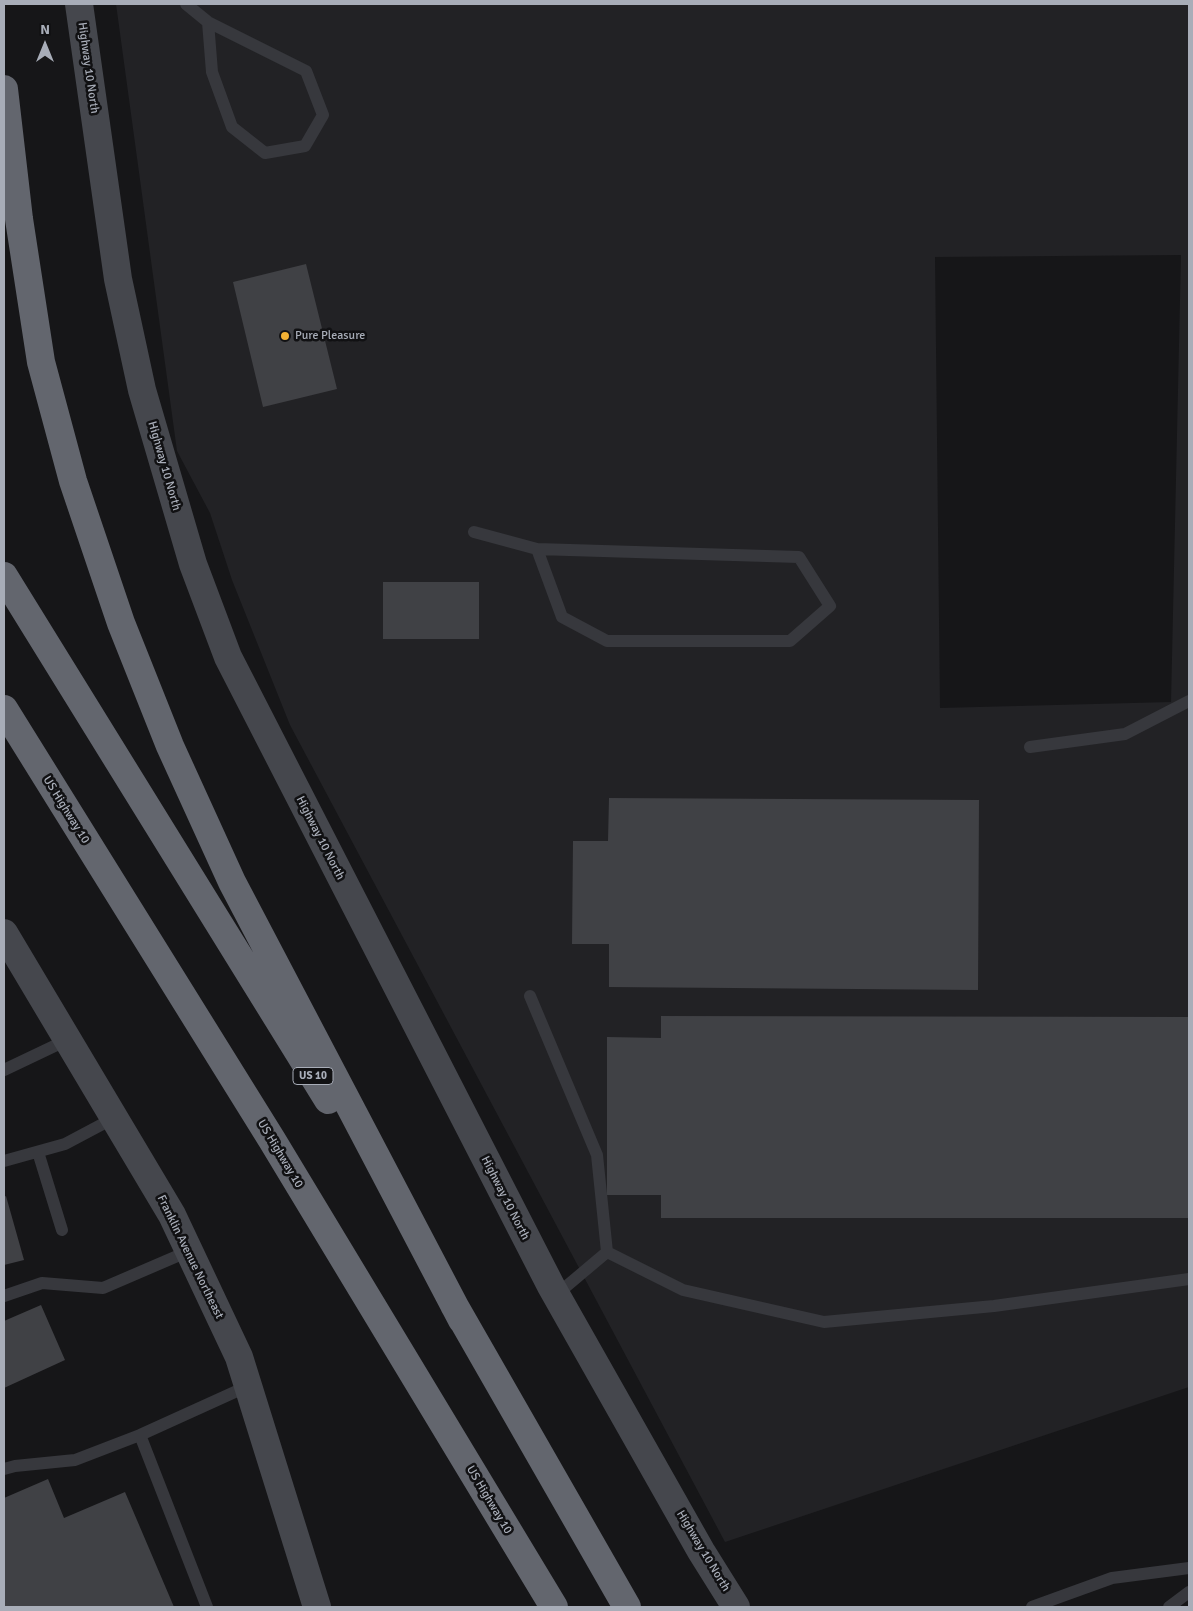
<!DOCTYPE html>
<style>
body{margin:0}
#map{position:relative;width:1193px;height:1611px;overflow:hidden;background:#161618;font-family:Signika,sans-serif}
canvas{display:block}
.frame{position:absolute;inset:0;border:5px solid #a8adb8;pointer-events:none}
.north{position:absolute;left:20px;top:20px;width:50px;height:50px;-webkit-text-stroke:4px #111113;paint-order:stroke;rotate:0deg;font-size:14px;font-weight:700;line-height:20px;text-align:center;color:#a8adb8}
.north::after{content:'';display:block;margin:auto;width:18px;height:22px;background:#a8adb8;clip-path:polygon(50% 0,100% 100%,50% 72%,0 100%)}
</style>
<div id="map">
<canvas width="1193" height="1611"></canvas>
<div class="frame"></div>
<div class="north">N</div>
</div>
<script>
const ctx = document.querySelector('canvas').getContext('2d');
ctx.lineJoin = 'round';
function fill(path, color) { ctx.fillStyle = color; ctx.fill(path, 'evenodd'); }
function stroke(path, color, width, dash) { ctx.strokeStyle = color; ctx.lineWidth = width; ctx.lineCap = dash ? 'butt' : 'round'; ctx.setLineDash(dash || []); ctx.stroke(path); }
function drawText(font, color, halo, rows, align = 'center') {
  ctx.font = font + ' Signika,sans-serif'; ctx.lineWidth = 5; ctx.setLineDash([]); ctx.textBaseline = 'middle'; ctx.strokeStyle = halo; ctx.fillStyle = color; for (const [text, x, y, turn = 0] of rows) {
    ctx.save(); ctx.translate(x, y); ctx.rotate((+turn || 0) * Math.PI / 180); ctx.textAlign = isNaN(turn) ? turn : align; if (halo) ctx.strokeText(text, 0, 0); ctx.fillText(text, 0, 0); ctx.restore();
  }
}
const built = new Path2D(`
 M116 4H1189V1387L725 1542 290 725 232 580 210 513 177 451ZM1181 255 1171 702 940 708 935 257Z`);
const building = new Path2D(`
 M306 264 337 389 263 407 233 282Z
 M383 582H479V639H383Z
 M609 798 979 800 978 990 609 987V944H572L573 841H608Z
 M661 1016 1189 1017V1218H661V1195H607V1037L661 1038Z
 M6 1196 24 1260 4 1265V1197Z
 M41 1305 65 1360 4 1388V1321Z
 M48 1479 64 1518 125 1492 174 1607H4V1498Z`);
const lane = new Path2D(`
 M186 4 208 22 306 71 323 115 305 146 265 153 232 127 212 72 208 22
 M474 532 537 549 799 557 830 606 790 641H607L562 617 537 549
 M1030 747 1125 734 1189 701
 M530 996 597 1155 607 1252
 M4 1070 67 1040
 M38 1152 62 1230
 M4 1161 65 1144 114 1118
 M556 1295 607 1252 683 1290 824 1322 994 1306 1189 1279
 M4 1296 42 1283 103 1288 189 1251
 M140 1435 207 1607
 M4 1469 15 1466 75 1460 140 1435 248 1386
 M1032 1607 1112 1578 1189 1568
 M1169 1607 1189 1592`);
const secondary = new Path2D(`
 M79 4 118 279 142 390 193 564 228 657 551 1286 701 1551 736 1607
 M4 933 172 1215 239 1357 317 1607`);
const highway = new Path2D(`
 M4 89 19 219 41 362 73 481 121 623 170 746 232 882 462 1320
 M4 576 328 1100
 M4 709 272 1140 554 1607
 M454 1305 627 1607`);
const markers = [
 [285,336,5,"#f2b134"]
];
const shields = [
 [313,1076,40]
];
const shieldNames = [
 ["US 10",313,1076]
];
const streetNames = [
 ["Highway 10 North",88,68,82],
 ["Highway 10 North",164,466,74],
 ["US Highway 10",66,810,58],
 ["Highway 10 North",320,838,63],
 ["US Highway 10",280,1154,59],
 ["Highway 10 North",505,1198,63],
 ["Franklin Avenue Northeast",190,1257,64],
 ["US Highway 10",489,1500,59],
 ["Highway 10 North",703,1551,59]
];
const poiNames = [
 ["Pure Pleasure",295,336]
];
fill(built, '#222225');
fill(building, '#404145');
stroke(lane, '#37383d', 12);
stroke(secondary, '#45474d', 28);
stroke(highway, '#63666e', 28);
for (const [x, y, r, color] of markers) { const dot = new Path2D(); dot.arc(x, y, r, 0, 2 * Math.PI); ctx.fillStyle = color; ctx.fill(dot); stroke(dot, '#111113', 2); }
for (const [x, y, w] of shields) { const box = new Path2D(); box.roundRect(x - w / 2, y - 8.5, w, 17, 4); ctx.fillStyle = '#111113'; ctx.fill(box); stroke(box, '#a8adb8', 1); }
drawText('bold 11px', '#a8adb8', null, shieldNames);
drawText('12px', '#a8adb8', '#111113', streetNames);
drawText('12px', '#a8adb8', '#111113', poiNames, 'left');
</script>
